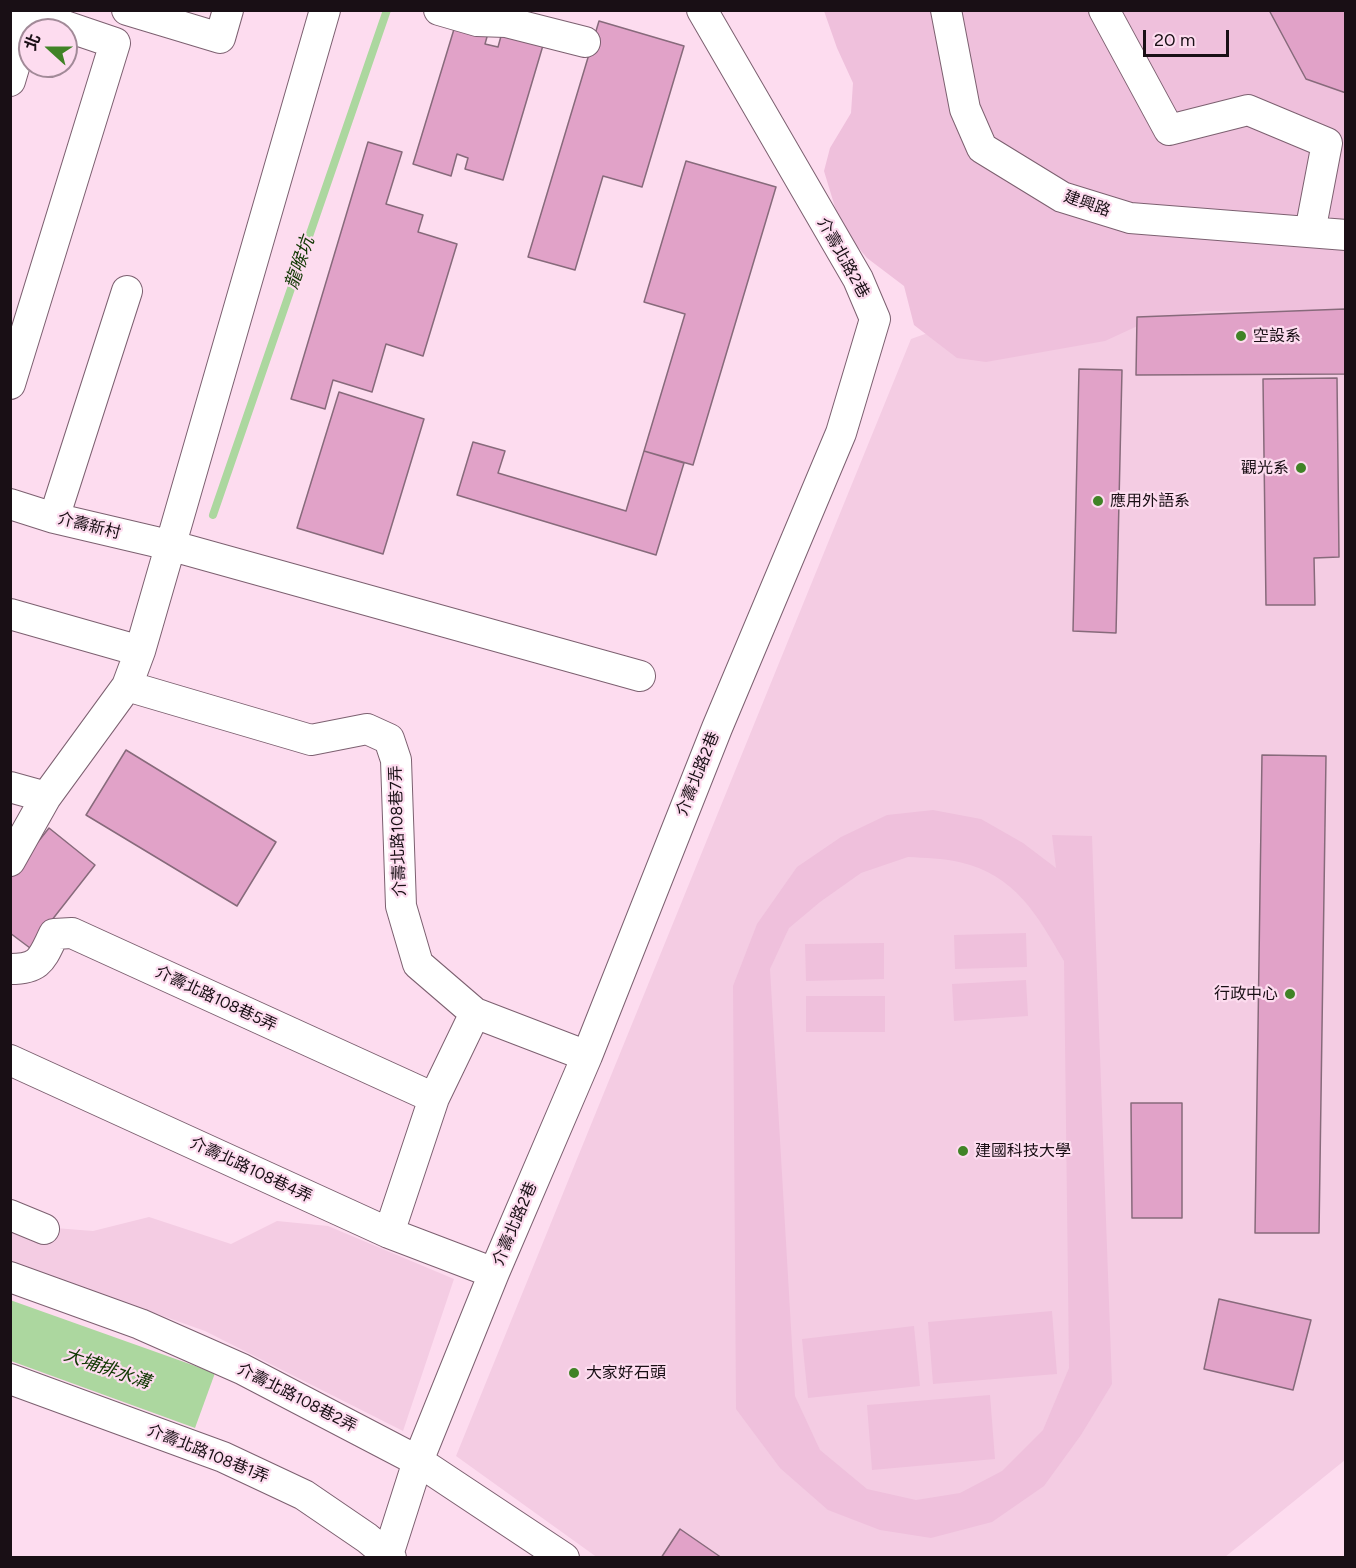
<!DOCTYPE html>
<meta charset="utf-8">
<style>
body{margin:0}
#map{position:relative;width:1356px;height:1568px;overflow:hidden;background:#fddcef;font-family:Figtree,"Noto Sans TC",sans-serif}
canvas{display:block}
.frame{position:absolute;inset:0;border:12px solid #190f15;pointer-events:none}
.north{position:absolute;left:18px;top:18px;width:60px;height:60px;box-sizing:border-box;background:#fddcef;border:2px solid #a28a98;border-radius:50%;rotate:291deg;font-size:16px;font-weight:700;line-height:24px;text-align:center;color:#190f15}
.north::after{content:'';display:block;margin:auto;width:21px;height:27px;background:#408326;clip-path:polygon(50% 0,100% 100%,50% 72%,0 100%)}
.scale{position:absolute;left:1143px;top:30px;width:86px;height:27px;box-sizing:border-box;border:3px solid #190f15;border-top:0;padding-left:8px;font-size:18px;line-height:21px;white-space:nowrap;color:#190f15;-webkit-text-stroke:4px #fddcef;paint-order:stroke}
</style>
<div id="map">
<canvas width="1356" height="1568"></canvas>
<div class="frame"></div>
<div class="north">北</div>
<div class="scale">20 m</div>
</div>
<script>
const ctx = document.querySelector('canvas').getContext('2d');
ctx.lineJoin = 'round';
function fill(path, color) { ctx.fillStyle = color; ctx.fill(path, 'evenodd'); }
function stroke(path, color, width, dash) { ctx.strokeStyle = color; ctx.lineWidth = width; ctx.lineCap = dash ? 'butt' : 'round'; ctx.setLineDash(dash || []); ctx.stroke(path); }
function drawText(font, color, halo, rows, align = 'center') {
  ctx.font = font + ' Figtree,"Noto Sans TC",sans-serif'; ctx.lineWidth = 4.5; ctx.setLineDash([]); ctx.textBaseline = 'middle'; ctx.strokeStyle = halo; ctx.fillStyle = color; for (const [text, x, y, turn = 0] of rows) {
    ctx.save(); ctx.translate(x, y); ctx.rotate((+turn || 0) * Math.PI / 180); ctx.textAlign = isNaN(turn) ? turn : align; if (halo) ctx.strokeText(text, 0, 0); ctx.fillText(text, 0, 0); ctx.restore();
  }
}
const built = new Path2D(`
 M1126 262 1345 270V1460L1225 1557 598 1558 456 1456 911 339Z
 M149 1217 231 1244 277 1221 328 1226 454 1279 403 1431 205 1331 11 1262 10 1223 17 1225 93 1231Z`);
const green = new Path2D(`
 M824 11H1345V310L1203 311 1144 323 1105 341 986 362 957 358 914 325 904 286 867 258 841 227 824 171 830 148 851 113 853 83 837 48Z
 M933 810 981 819 1023 843 1056 868 1052 835 1092 836 1112 1384 1081 1435 1044 1486 992 1522 931 1538 880 1530 828 1510 780 1468 736 1409 733 986 757 924 797 867 841 837 887 815ZM908 857C925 858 943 858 959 862 1016 875 1037 915 1064 961L1069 1368 1043 1430 1002 1471 960 1493 916 1500 867 1489 820 1450 795 1396 770 969 789 928 820 902 861 873Z
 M1026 933 1027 967 955 969 954 935Z
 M884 943V979L806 981 805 944Z
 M1026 980 1028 1016 954 1021 952 984Z
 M806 996H885V1032H806Z
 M1052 1311 1057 1374 933 1384 928 1322Z
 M914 1326 920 1386 808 1398 802 1339Z
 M990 1395 995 1459 872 1470 867 1405Z`);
const water = new Path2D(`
 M10 1300 215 1373 195 1428 11 1361Z`);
const stream = new Path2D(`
 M213 515 387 10`);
const building = new Path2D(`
 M1269 10H1346V93L1306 79Z
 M458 16 490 26 485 44 498 47 503 29 544 42 503 180 465 169 468 158 457 154 451 176 413 164Z
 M599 21 684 46 642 187 603 176 575 270 528 257Z
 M368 142 402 152 386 204 423 215 418 232 457 244 423 356 386 344 372 392 333 380 325 409 291 399Z
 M686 161 776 187 693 465 644 451 685 314 644 302Z
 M1345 309 1346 374 1136 375 1137 317Z
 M1079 369 1122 370 1116 633 1073 631Z
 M1337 378 1339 557 1314 558 1315 605H1266L1263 379Z
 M339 392 424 419 383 554 297 528Z
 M473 442 505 451 498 473 626 511 644 451 684 463 656 555 457 495Z
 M126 750 276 842 237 906 86 815Z
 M1262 755 1326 756 1319 1233H1255Z
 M49 828 95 865 30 948 10 933V877Z
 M1131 1103H1182V1218H1132Z
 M1219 1299 1311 1320 1293 1390 1204 1369Z
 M680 1529 722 1558H661Z`);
const minor = new Path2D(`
 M127 10 220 38 228 10
 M439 10 477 21 506 22 585 42
 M946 10 965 109 982 148 1062 197 1130 218 1346 235
 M1104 10 1169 130 1248 110 1327 143 1310 232
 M10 81 30 14
 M10 384 115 43 18 10
 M10 504 54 518 169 545 640 676
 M54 518 127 291
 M10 614 140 651
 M127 686 311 740 367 729 389 739 396 760 401 906 418 964 475 1013 587 1056
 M10 787 46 797
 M10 861 46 797 127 686 140 651 325 10
 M10 969C41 969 42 958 54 934L72 933 434 1098
 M10 1060 389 1233 494 1273
 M10 1215 44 1229
 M389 1233 434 1098 475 1013
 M10 1277 140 1324 242 1369 418 1461 564 1558
 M10 1379 223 1457 304 1495 367 1538 391 1558
 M387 1558 418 1461 494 1273 587 1056 717 728 841 433 875 319 858 279 702 10`);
const markers = [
 [1241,336,6,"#408326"],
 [1301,468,6,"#408326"],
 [1098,501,6,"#408326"],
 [1290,994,6,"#408326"],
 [963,1151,6,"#408326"],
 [574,1373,6,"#408326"]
];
const streetNames = [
 ["建興路",1087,204,19],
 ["介壽北路2巷",843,258,61],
 ["介壽新村",89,526,14],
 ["介壽北路2巷",698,774,-68],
 ["介壽北路108巷7弄",398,831,-92],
 ["介壽北路108巷5弄",216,999,25],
 ["介壽北路108巷4弄",251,1170,25],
 ["介壽北路2巷",515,1224,-67],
 ["介壽北路108巷2弄",297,1398,27],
 ["介壽北路108巷1弄",208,1454,22]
];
const poiNames = [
 ["空設系",1253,336],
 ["觀光系",1289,468,"right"],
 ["應用外語系",1110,501],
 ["行政中心",1278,994,"right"],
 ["建國科技大學",975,1151],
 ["大家好石頭",586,1373]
];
const waterNames = [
 ["龍喉坑",300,263,-71],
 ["大埔排水溝",107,1369,19]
];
fill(built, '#f4cce3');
fill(green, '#efc0dc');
fill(water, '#acd79f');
stroke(stream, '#acd79f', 8);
fill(building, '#e1a2c8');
stroke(building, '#876a7b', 1.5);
stroke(minor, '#7c6070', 32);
stroke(minor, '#fff', 30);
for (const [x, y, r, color] of markers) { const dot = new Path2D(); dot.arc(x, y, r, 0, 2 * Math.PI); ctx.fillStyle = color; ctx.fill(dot); stroke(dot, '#fddcef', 2); }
drawText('16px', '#190f15', '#fddcef', streetNames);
drawText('16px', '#190f15', '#fddcef', poiNames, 'left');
drawText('italic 18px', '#0f3700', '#fddcef', waterNames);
</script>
